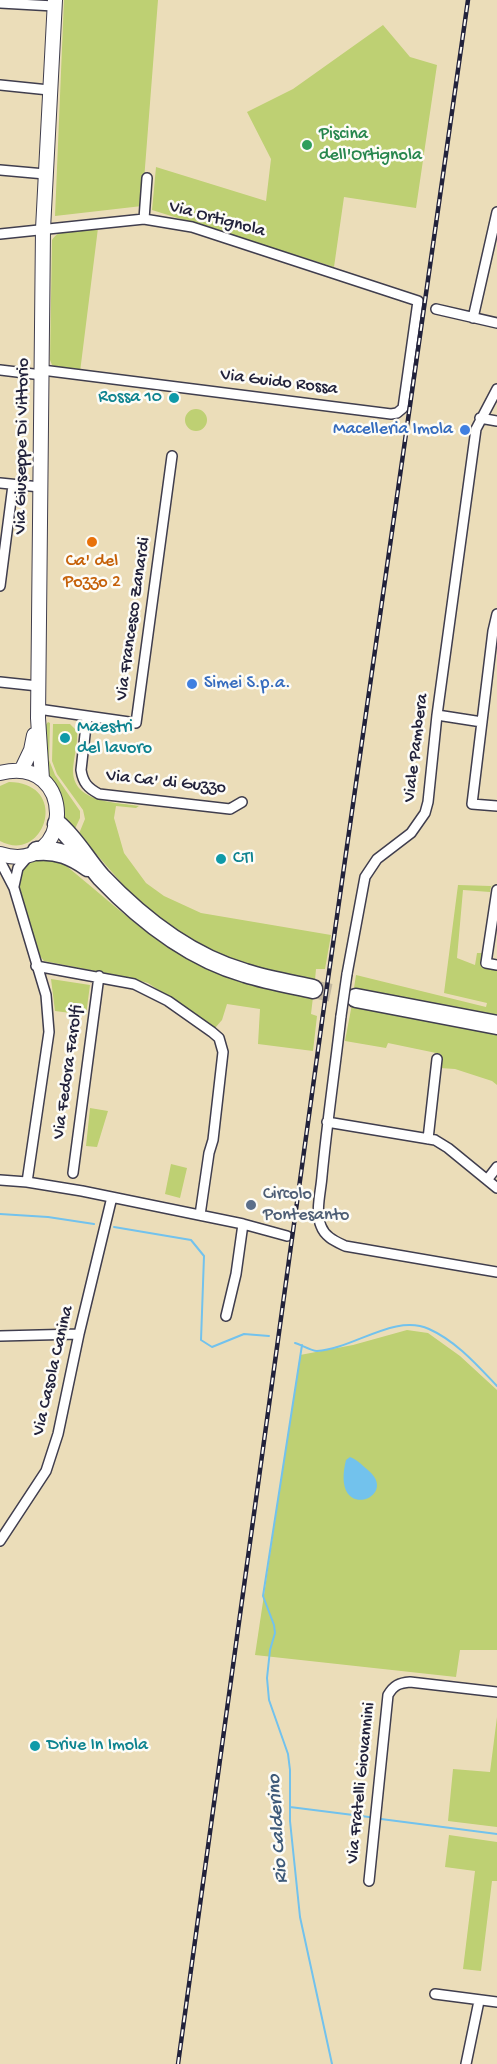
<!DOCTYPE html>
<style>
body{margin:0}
canvas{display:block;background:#ebddb9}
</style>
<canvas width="497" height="2064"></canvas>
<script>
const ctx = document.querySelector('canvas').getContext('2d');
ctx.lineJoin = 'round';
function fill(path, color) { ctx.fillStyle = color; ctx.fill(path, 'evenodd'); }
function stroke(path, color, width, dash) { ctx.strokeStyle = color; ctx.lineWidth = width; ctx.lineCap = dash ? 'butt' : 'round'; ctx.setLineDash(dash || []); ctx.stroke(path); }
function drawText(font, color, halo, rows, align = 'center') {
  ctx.font = font + ' "Gochi Hand",sans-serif'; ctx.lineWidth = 5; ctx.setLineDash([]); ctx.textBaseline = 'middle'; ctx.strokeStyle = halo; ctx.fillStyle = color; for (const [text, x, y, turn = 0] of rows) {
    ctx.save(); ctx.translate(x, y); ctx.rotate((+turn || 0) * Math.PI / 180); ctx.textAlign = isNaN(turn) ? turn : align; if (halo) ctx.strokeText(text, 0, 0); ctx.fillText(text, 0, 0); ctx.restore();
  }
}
const green = new Path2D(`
 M64 0H158L142 206 55 216Z
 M383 25 410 57 437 65 416 208 344 197 334 267 152 210 156 167 266 201 271 159 247 112 293 89Z
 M98 228 80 372 62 369 52 365 50 360 52 240C62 225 82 229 98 228Z
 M185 420a11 11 0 1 1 22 0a11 11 0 1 1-22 0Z
 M48 722 50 723 49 760 55 775 80 811V818L74 831 65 822 59 792 48 776 45 726Z
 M53 724H70L77 731C78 743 74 756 73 769 72 803 115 802 139 806L136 808 116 806 114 818 124 853 146 883 164 896 201 913 331 935 325 969H316L315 980C252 970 188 947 141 903 118 882 101 856 78 836L85 819 83 810 57 774 52 761Z
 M9 782C71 783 45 865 0 841V786Z
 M44 858 56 860 64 864C117 907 169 959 236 980 261 987 287 992 313 997L311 1014 317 1016 313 1051 258 1044 260 1009 227 1004 222 1020 215 1028 148 983 126 977 44 961 40 956C34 938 14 890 21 873 25 863 35 861 44 858Z
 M497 884V887L491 886 490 892 463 890 457 958 475 965 477 953H482L481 967 497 969V1015L354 988 356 975 486 1007 487 1003 444 993 458 885 491 886Z
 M51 979 90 985 86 1015 55 1011Z
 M352 1004 497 1035V1085L492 1081 455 1069 440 1068 441 1054 388 1043 386 1048 345 1041Z
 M90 1108 108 1111 97 1147 86 1146Z
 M171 1164 187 1168 180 1198 165 1194Z
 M407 1330 428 1333 460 1356 497 1390V1650H460L456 1677 255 1655 300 1355 353 1345Z
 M497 1717V1827L448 1821 453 1769 490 1772Z
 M449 1835 497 1842V1881H492L481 1971 463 1969 475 1871 445 1867Z`);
const water = new Path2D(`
 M350 1457C358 1460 363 1466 369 1471 400 1498 330 1524 346 1460Z`);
const stream = new Path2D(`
 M0 1214 48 1217 94 1224
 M114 1227 191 1240 204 1256 201 1340 212 1347 244 1334 269 1336
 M295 1343C302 1345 311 1351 317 1351 353 1349 395 1313 429 1329 456 1341 477 1365 497 1386
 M302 1345 263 1596 274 1625 275 1633 270 1650 267 1678 269 1700 288 1754 290 1770V1821L300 1917 332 2064
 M290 1807 369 1817
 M381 1819 497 1834`);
const highwayTunnel = new Path2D(`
 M313 989 356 998`);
const street = new Path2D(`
 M0 3 54 6
 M0 85 49 90
 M0 170 45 174
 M144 219 147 178
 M0 234 144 219 192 227 418 301 403 408 397 413 391 414 42 370
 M436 309 497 323
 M473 318 497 212
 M0 370 42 375
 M480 418 497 421
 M0 483 40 487
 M0 586 13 485
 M497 614 493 631 472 804 497 806
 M0 682 38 686
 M38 709 136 723 172 456
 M437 715 482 722
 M87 717 81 770C83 783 88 788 99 794L230 809 242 802
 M0 861 14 888 46 995 49 1032 27 1182
 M14 886 18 868 29 855
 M497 890 486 963 497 965
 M36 966 134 984 168 1001 212 1032 219 1038 223 1052 213 1140 209 1153 200 1215
 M347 974 365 877 377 859 411 833 425 813 428 802 437 715 476 429 497 389
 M341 1016C335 1069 327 1123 322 1176 321 1191 315 1212 321 1226 325 1237 335 1241 345 1246L497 1272
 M327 1122 435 1140 448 1148 497 1188
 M428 1139 437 1059
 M73 1173 99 976
 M0 1180 27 1182 82 1191 243 1224 287 1236
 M487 1180 497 1167
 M226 1316 236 1274 243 1224
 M0 1336 79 1334
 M0 1541 46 1471 58 1434 79 1334 112 1197
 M369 1881 388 1695C394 1685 399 1683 410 1682L497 1692
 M435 1994 497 2002
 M466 2064 479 2001`);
const secondary = new Path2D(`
 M21 771 31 750 34 735
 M0 773C78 753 74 877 0 854
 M42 779 38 718 43 229 55 0`);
const highway = new Path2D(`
 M57 824C75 839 86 860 101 877 141 919 189 957 245 973 267 980 290 984 313 989
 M37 851C57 849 72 856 88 867
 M356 998 497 1025`);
const rail = new Path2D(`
 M178 2064 323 1014 468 0`);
const streetBridge = new Path2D(`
 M341 1016 347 974`);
const markers = [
 [307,145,6,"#2e9e5b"],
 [174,398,6,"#0f9aa8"],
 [465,430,6,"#3f7fe0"],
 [92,542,6,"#e8710a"],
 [192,684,6,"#3f7fe0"],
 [65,738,6,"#0f9aa8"],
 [221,859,6,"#0f9aa8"],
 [251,1205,6,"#5c6f8a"],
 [35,1746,6,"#0f9aa8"]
];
const leisureNames = [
 ["Piscina",319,135],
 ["dell'Ortignola",319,156]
];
const streetNames = [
 ["Via Ortignola",217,220,15],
 ["Via Guido Rossa",279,383,7],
 ["Via Giuseppe Di Vittorio",23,446,-89],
 ["Via Francesco Zanardi",134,619,-82],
 ["Viale Pambera",417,748,-83],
 ["Via Ca' di Guzzo",166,783,6],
 ["Via Fedora Farolfi",69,1072,-82],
 ["Via Casola Canina",54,1371,-77],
 ["Via Fratelli Giovannini",362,1783,-84]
];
const cultureNames = [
 ["Rossa 10",162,398,"right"],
 ["Maestri",77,728],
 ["del lavoro",77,749],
 ["CTI",233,859],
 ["Drive In Imola",47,1746]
];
const shopNames = [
 ["Macelleria Imola",453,430],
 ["Simei S.p.a.",204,684,"left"]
];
const foodNames = [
 ["Ca' del",92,562],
 ["Pozzo 2",92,583]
];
const serviceNames = [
 ["Circolo",263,1195],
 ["Pontesanto",263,1216]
];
const waterNames = [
 ["Rio Calderino",279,1829,-94]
];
fill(green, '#bed073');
fill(water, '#72c2ed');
stroke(stream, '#72c2ed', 2);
stroke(highwayTunnel, '#c3b8a0', 18, [18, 9]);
stroke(street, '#403e4e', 12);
stroke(secondary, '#403e4e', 16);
stroke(highway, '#403e4e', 21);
stroke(street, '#fff', 9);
stroke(secondary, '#fff', 14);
stroke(highway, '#fff', 18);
stroke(rail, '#22223b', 4.5);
stroke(rail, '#fdfcf7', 2, [7]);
stroke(streetBridge, '#403e4e', 12, []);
stroke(streetBridge, '#fff', 9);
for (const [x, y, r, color] of markers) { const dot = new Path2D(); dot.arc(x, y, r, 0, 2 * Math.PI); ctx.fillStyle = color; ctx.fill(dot); stroke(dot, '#fdfcf7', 2); }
drawText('18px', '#27864d', '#fdfcf7', leisureNames, 'left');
drawText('18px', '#22223b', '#fdfcf7', streetNames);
drawText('18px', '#0d838f', '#fdfcf7', cultureNames, 'left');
drawText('18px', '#366cbe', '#fdfcf7', shopNames, 'right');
drawText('18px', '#c56008', '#fdfcf7', foodNames);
drawText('18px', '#4e5e75', '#fdfcf7', serviceNames, 'left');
drawText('italic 20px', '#3e5a79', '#fdfcf7', waterNames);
</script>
